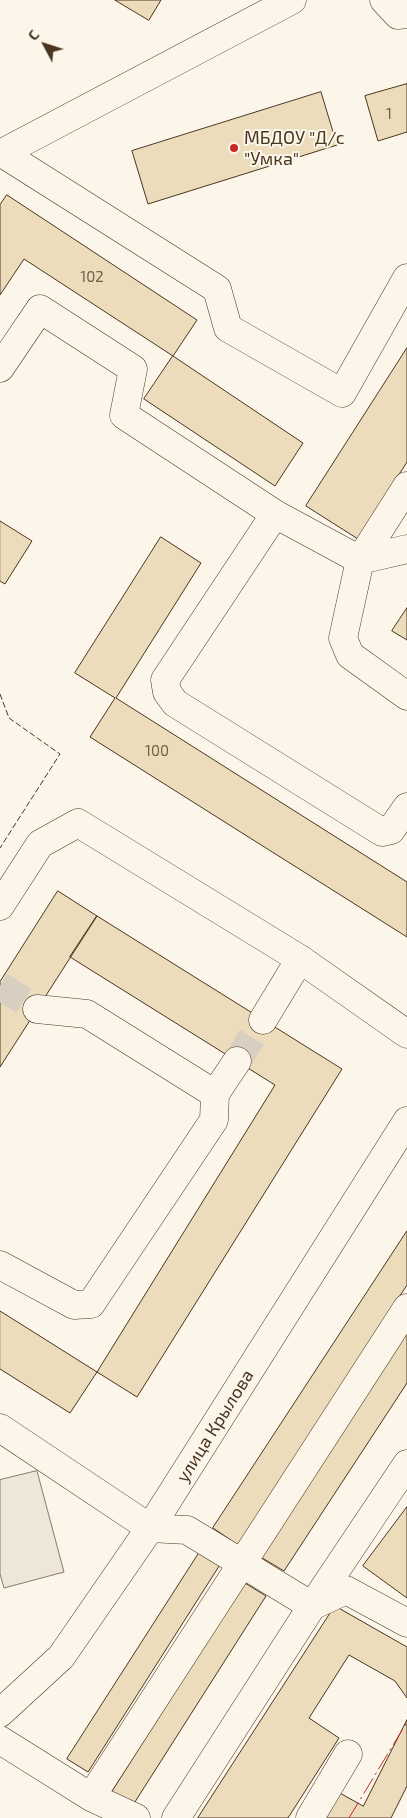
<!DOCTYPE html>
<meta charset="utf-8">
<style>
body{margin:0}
#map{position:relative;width:407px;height:1818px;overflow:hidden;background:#fbf6e9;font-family:"Exo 2",sans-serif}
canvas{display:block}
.north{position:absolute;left:20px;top:20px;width:50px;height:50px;-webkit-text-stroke:4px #fbf6e9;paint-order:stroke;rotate:310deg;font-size:14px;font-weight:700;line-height:20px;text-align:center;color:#4a3520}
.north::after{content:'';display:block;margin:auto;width:18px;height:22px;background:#4a3520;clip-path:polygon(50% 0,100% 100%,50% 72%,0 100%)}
</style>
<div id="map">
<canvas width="407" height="1818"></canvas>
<div class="north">С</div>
</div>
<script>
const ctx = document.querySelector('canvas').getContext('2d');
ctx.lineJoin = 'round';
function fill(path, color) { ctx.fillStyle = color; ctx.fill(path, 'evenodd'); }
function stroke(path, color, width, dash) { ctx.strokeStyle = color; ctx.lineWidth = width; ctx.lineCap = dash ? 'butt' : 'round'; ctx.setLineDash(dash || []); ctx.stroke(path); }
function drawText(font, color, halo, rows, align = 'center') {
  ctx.font = font + ' "Exo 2",sans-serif'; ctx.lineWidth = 4; ctx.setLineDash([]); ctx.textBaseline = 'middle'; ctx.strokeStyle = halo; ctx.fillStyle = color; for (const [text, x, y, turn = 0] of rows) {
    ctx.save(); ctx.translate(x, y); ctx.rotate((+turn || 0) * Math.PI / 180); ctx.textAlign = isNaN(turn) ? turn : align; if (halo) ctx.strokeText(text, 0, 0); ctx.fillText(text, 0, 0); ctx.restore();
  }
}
const green = new Path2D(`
 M37 1471 64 1572 4 1588 0 1574V1480Z`);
const building = new Path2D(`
 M115 0H161L149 20Z
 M407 84V132L378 141 365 96Z
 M321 92 337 145 148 204 132 151Z
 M7 195 197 320 173 356 24 259 0 295V205Z
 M407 348V462L358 539 306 506Z
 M173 356 303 443 275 486 144 399Z
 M0 521 32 541 5 584 0 581Z
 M161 537 201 563 116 698 407 882V937L90 737 115 698 75 673Z
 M407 608V640L392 631Z
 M58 891 97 916 0 1067V982Z
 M97 916 342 1069 137 1397 97 1372 275 1085 70 957Z
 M407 1231V1285L238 1545 213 1528Z
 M0 1311 97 1372 70 1413 0 1369Z
 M407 1329V1383L284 1571 259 1556Z
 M407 1507V1598L363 1566Z
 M201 1550 221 1563 88 1772 67 1759Z
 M245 1583 266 1596 133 1805 112 1792Z
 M335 1606 407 1647V1698L395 1681 349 1655 309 1718 339 1738 288 1818H198Z
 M407 1720V1786L391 1818H324L338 1792 363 1806Z`);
const minorTunnel = new Path2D(`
 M0 986 37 1009
 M237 1061 263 1020`);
const minor = new Path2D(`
 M292 0 2 153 217 289 228 328 342 393 407 278
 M384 0 398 15 407 14
 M0 368 40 309 133 369 124 415 275 514 360 560 407 549
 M407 486 360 560 343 638 350 655 407 696
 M275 514 165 680 167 692 175 703 382 832 391 830 407 807
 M0 906 40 844 78 823 300 959 407 1034
 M263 1020 300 959
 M215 1094 237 1061
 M0 1265 74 1305 91 1304 214 1120 215 1094 87 1014 37 1009
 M0 1428 150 1528 187 1530 312 1606 346 1590 407 1623
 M0 1713 61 1657 150 1528 407 1121
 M0 1740 91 1797 407 1308
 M91 1797 136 1818
 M176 1818 312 1606 407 1464
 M310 1818 348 1754`);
const fence = new Path2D(`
 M0 694 9 718 60 754 0 848`);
const power = new Path2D(`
 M349 1818 407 1722`);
const markers = [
 [234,148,5,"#c62828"]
];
const numberNames = [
 ["1",389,114],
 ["102",92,277],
 ["100",157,751]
];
const poiNames = [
 ["МБДОУ \"Д/с",244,138],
 ["\"Умка\"",244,159]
];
const streetNames = [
 ["улица Крылова",215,1426,-58]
];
fill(green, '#ede6d9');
stroke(green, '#887966', 1);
fill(building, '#ecdcbc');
stroke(building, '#4a3520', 1);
stroke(minorTunnel, '#d8cfc1', 28, [28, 14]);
stroke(minor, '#4a3520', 29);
stroke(minor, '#fbf6e9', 28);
stroke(fence, '#4a3520', 1, [6, 2.5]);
stroke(power, '#c62828', 1, [18, 4, 2.5, 4]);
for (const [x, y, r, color] of markers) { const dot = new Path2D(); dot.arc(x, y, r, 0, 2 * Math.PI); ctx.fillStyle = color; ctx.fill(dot); stroke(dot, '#fbf6e9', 2); }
drawText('15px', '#725f47', null, numberNames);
drawText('18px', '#4a3520', '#fbf6e9', poiNames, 'left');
drawText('18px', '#4a3520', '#fbf6e9', streetNames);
</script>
